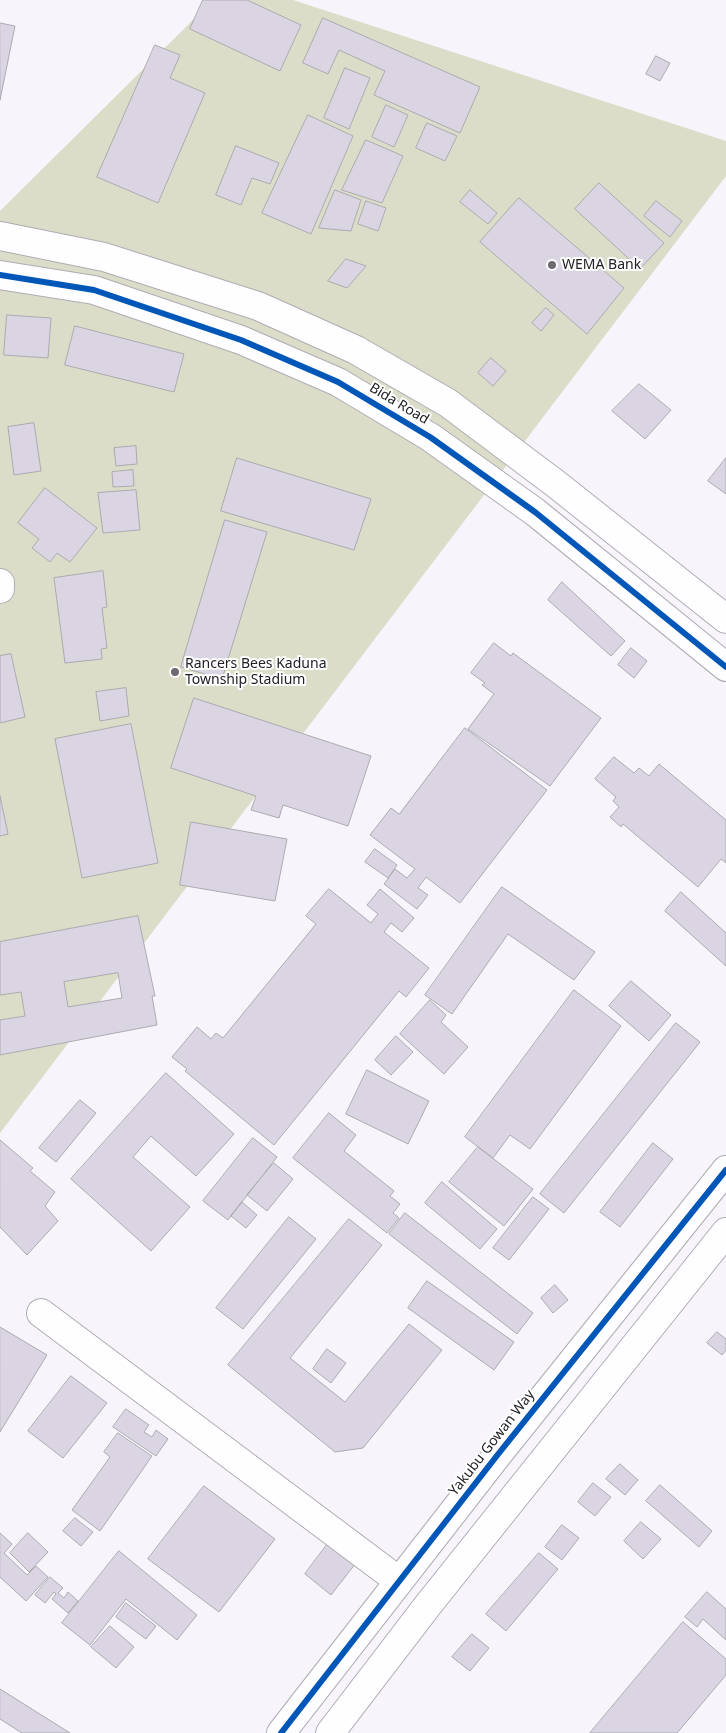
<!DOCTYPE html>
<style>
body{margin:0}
canvas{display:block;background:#f7f4fc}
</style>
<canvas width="726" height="1733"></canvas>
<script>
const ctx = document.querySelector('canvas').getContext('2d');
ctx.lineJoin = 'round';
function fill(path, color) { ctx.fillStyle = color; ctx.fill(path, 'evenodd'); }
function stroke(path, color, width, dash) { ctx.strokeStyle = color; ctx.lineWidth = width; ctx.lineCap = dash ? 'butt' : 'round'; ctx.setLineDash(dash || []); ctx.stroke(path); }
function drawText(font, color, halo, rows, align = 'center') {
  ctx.font = font + ' "Noto Sans",sans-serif'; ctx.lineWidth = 4; ctx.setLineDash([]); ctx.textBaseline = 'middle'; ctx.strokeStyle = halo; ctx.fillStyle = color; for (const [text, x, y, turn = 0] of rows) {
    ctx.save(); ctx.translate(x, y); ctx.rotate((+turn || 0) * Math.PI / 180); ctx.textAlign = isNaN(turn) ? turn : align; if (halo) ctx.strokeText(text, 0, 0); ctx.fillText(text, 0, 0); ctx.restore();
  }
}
const green = new Path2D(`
 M213 0H293L726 141V176L0 1133V211Z`);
const building = new Path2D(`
 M203 0H247L301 25 280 71 190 29Z
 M323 18 480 87 460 133 374 95 385 71 339 50 328 74 303 63Z
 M0 23 15 26 0 100Z
 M155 45 180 55 170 78 205 93 158 203 97 177Z
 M656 56 670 63 660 81 646 74Z
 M345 68 370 78 349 129 324 118Z
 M386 105 408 115 394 147 372 137Z
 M308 115 353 136 311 234 262 213Z
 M427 123 457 136 445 161 416 148Z
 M366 140 403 156 382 203 342 190Z
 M236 146 279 163 270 184 252 178 241 205 216 195Z
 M599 183 664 243 640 269 575 209Z
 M335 190 361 200 351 231 319 228Z
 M470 190 497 213 488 224 460 202Z
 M519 198 624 288 587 334 480 242Z
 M366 201 386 208 378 231 358 224Z
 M656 201 682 221 670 237 644 216Z
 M346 259 366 266 347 288 328 281Z
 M546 308 554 315 541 331 532 323Z
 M7 315 51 318 48 358 4 355Z
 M75 326 184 354 174 392 65 365Z
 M491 358 506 371 493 386 478 373Z
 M639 384 671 410 645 439 612 411Z
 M34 423 41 471 14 475 8 427Z
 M136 446 137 464 116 466 114 448Z
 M237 458 371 499 354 550 221 511Z
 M726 458V494L708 481Z
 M133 470 134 486 113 487 112 472Z
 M45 488 97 528 70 562 57 553 50 562 32 548 39 539 18 523Z
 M136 490 140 530 103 533 98 493Z
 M225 520 267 532 222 679 181 667Z
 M103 571 107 607 102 608 107 648 101 649 102 659 65 663 54 578Z
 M562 582 625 641 611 656 548 600Z
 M494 643 511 656 513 653 601 718 550 786 468 729 494 694 482 685 485 683 471 673Z
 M631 648 647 661 634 678 618 665Z
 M11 654 25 717 0 723V656Z
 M126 688 129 716 100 721 96 692Z
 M194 698 371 756 348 826 283 805 279 818 251 810 256 796 171 768Z
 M131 724 158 863 82 878 55 739Z
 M465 728 547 790 460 903 426 877 418 888 428 895 417 909 384 884 395 869 407 878 415 869 370 835 391 808 399 814Z
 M614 757 634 773 639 768 649 776 659 764 726 820V863L721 859 698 887 623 824 621 827 610 817 619 807 613 801 616 797 595 779Z
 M0 796 8 834 0 836Z
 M191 822 287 839 275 901 180 885Z
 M375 849 397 865 388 878 365 862Z
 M502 887 595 952 574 980 508 934 452 1014 425 995Z
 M329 889 371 923 378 914 367 905 380 889 414 918 402 932 391 923 384 932 429 968 406 997 399 991 274 1145 185 1071 187 1069 172 1057 197 1027 211 1039 216 1033 223 1038 316 924 306 916Z
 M681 892 726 933V966L665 911Z
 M138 916 155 996H152L157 1025 0 1055V1020L25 1016 21 992 0 995V942ZM118 973 122 998 68 1007 64 982Z
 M631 981 671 1015 649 1041 609 1006Z
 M574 990 621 1026 530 1149 510 1135 493 1158 465 1137Z
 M430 1000 446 1015 441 1022 468 1047 444 1074 400 1034Z
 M676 1023 700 1042 564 1213 540 1194Z
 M396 1036 413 1052 391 1075 375 1060Z
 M367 1070 429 1101 408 1144 346 1114Z
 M166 1073 234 1134 196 1176 151 1136 133 1157 190 1207 151 1251 71 1179Z
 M80 1100 96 1113 56 1162 39 1148Z
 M329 1113 356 1135 344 1151 394 1191 390 1196 400 1204 393 1213 399 1218 387 1233 293 1158Z
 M253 1138 277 1157 228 1220 203 1201Z
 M0 1140 33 1168 30 1171 55 1192 45 1206 58 1221 27 1255 0 1227Z
 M653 1143 673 1159 620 1227 600 1212Z
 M478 1147 533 1189 504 1226 449 1182Z
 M274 1163 293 1179 267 1211 247 1195Z
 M442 1182 497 1229 480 1249 425 1203Z
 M533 1197 549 1209 509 1260 493 1248Z
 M242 1202 257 1215 246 1228 231 1216Z
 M405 1213 533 1313 517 1334 389 1234Z
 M289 1217 316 1239 243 1329 216 1308Z
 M349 1219 382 1245 290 1358 345 1402 409 1324 442 1350 363 1448 335 1452 228 1365Z
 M427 1281 514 1342 494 1370 408 1308Z
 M555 1285 568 1300 553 1313 541 1298Z
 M0 1327 47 1355 0 1432Z
 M717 1332 726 1339V1350L722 1355 707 1343Z
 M327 1349 346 1363 331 1383 313 1369Z
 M71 1376 107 1403 63 1458 28 1431Z
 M126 1409 149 1425 144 1432 152 1437 156 1430 168 1439 156 1456 113 1427Z
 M118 1433 152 1456 100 1531 72 1510 110 1457 104 1452Z
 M620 1464 638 1480 625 1495 606 1479Z
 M593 1483 611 1497 595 1516 578 1502Z
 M660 1485 712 1531 699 1547 646 1501Z
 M204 1486 275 1539 219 1612 148 1559Z
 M75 1518 93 1532 81 1546 63 1531Z
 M641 1522 661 1539 643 1559 624 1541Z
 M562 1525 579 1538 562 1560 545 1547Z
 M0 1533 12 1544 4 1553 27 1575 36 1566 48 1577 26 1601 0 1577Z
 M28 1533 48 1552 29 1572 10 1553Z
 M329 1542 356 1563 331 1595 305 1574Z
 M119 1551 197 1615 177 1640 126 1599 90 1645 62 1623Z
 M539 1553 558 1569 506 1631 486 1614Z
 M50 1577 63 1588 58 1593 64 1598 68 1592 78 1601 68 1613 52 1599 56 1594 54 1592 45 1603 35 1595Z
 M707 1592 726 1609V1640L703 1619 697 1627 685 1617Z
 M126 1603 156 1626 146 1639 116 1617Z
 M683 1622 726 1659V1675L677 1733H590Z
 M110 1626 134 1647 116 1668 91 1647Z
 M472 1634 489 1648 470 1671 452 1657Z
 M0 1689 70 1733H22L0 1719Z`);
const minor = new Path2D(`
 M0 236 104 257 258 306 356 350 448 403 556 484 726 619
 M0 275 94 290 241 340 338 382 430 437 535 512 726 667
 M0 583V589
 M41 1313 399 1581
 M281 1733 499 1453 726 1170
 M330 1733 428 1605 726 1232`);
const cycleway = new Path2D(`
 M0 275 94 290 241 340 338 382 430 437 535 512 726 667
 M281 1733 499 1453 726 1170`);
const markers = [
 [552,265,5,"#6d6a70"],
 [175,672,5,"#6d6a70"]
];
const poiNames = [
 ["WEMA Bank",562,265],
 ["Rancers Bees Kaduna",185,664],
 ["Township Stadium",185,680]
];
const streetNames = [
 ["Bida Road",399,404,31],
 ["Yakubu Gowan Way",492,1443,-52]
];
fill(green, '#dbddc9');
fill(building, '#dbd5e3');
stroke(building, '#adaab0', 1);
stroke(minor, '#afacb2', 30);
stroke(minor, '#fefdff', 28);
stroke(cycleway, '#0057b8', 6);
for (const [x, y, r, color] of markers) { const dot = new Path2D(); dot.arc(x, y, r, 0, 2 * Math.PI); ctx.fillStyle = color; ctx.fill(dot); stroke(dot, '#fff', 2); }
drawText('14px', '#222025', '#fff', poiNames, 'left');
drawText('14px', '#222025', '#fff', streetNames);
</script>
